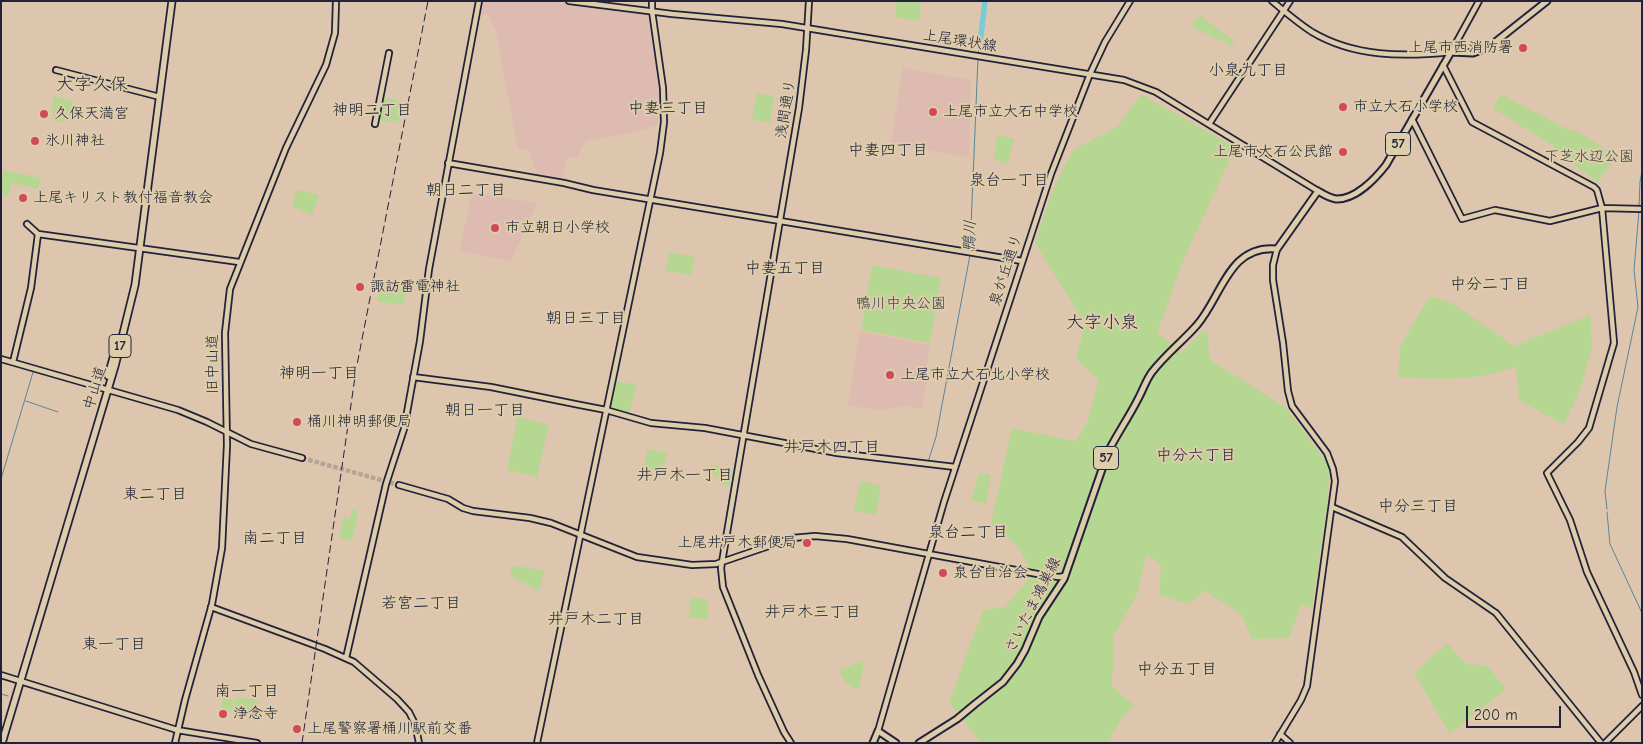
<!DOCTYPE html>
<meta charset="utf-8">
<style>
body{margin:0}
#map{position:relative;width:1643px;height:744px;overflow:hidden;background:#dec5ad;font-family:"Comic Neue",sans-serif}
canvas{display:block}
.frame{position:absolute;inset:0;border:2px solid #22223b;pointer-events:none}
.scale{position:absolute;left:1466px;top:706px;width:95px;height:22px;box-sizing:border-box;border:2px solid #22223b;border-top:0;padding-left:6px;font-size:15px;line-height:18px;white-space:nowrap;color:#22223b;-webkit-text-stroke:4px #decdaa;paint-order:stroke}
</style>
<div id="map">
<canvas width="1643" height="744"></canvas>
<div class="frame"></div>
<div class="scale">200 m</div>
</div>
<script>
const ctx = document.querySelector('canvas').getContext('2d');
ctx.lineJoin = 'round';
function fill(path, color) { ctx.fillStyle = color; ctx.fill(path, 'evenodd'); }
function stroke(path, color, width, dash) { ctx.strokeStyle = color; ctx.lineWidth = width; ctx.lineCap = dash ? 'butt' : 'round'; ctx.setLineDash(dash || []); ctx.stroke(path); }
function drawText(font, color, halo, rows, align = 'center') {
  ctx.font = font + ' "Comic Neue","Klee One",sans-serif'; ctx.lineWidth = 4; ctx.setLineDash([]); ctx.textBaseline = 'middle'; ctx.strokeStyle = halo; ctx.fillStyle = color; for (const [text, x, y, turn = 0] of rows) {
    ctx.save(); ctx.translate(x, y); ctx.rotate((+turn || 0) * Math.PI / 180); ctx.textAlign = isNaN(turn) ? turn : align; if (halo) ctx.strokeText(text, 0, 0); ctx.fillText(text, 0, 0); ctx.restore();
  }
}
const built = new Path2D(`
 M482 1H545L646 14 648 17 660 101 658 125 634 132 586 141 581 148 578 158 567 157 562 180 538 176 529 150 518 149 496 31 489 16 480 14Z
 M903 68 971 80 969 156 967 157 891 144Z
 M472 192 537 203 511 261 460 251Z
 M860 332 928 345 929 346 923 407 921 408 905 406 876 410 848 405Z`);
const green = new Path2D(`
 M897 1H921L920 21 895 17Z
 M1200 15 1234 41 1232 46 1190 26Z
 M757 93 774 96 770 123 752 120Z
 M1141 94 1233 146 1232 155 1183 261 1157 333 1182 352 1202 331 1208 332 1209 359 1286 408 1330 466 1327 505 1312 608 1301 605 1289 638 1252 639 1240 613 1205 591 1188 604 1159 595 1161 565 1146 555 1137 595 1114 635 1112 686 1135 706 1124 715 1107 743H981L949 702 983 610 1005 607 1033 575 1018 546 991 524 1012 428 1076 441 1087 422 1099 380 1076 359 1085 324 1035 243 1054 187 1073 150 1118 126Z
 M1501 94 1563 127 1580 133 1616 156 1598 182 1568 161 1553 146 1493 108Z
 M54 96 74 102 76 121 53 122 52 108Z
 M384 98 403 101 399 121H379Z
 M997 135 1014 139 1008 164 994 160Z
 M3 170 41 178 39 189 12 183 8 197 1 193Z
 M297 190 319 195 312 215 292 206Z
 M669 252 695 257 691 275 666 271Z
 M872 265 941 278 930 343 861 330Z
 M381 279C397 281 408 285 404 304L401 305 377 301Z
 M1430 296 1452 303 1514 346 1590 315 1592 347 1580 389 1564 425 1519 400 1516 367 1483 376 1453 379 1398 378 1400 346Z
 M616 381 637 385 629 415 613 409 610 405Z
 M518 417 549 425 537 477 507 470 517 419Z
 M648 449 667 453 662 473 643 469Z
 M710 465 735 469 732 486 719 483 720 478 714 476Z
 M979 473 991 475 986 504 971 500Z
 M861 481 881 486 876 515 854 511Z
 M352 509 358 511 352 541 339 538 343 517 350 519Z
 M513 565 544 571 539 591 510 576Z
 M691 597 708 600 707 619 689 618Z
 M1447 643 1467 664 1488 666 1506 689 1450 734 1414 673Z
 M865 660 858 690 846 683 839 671Z
 M237 697 258 700 255 716 220 709 223 698 236 701Z`);
const stream = new Path2D(`
 M978 54 980 43
 M1639 207 1640 182 1642 171
 M970 251 978 58
 M26 401 58 412
 M928 462 936 437 970 255
 M1 479 34 369
 M1607 509 1605 491 1617 407 1638 307 1634 270 1639 211
 M1607 512 1610 544 1642 613
 M1 694 8 696`);
const river = new Path2D(`
 M980 43 985 1`);
const tertiaryTunnel = new Path2D(`
 M302 458 399 485`);
const tertiary = new Path2D(`
 M1272 1C1285 12 1298 23 1312 32 1354 57 1403 57 1451 52
 M1443 65 1472 122 1594 187 1597 190 1602 208 1614 343 1589 428 1578 442 1547 473 1570 520 1587 572 1634 672 1642 695
 M56 70 156 96
 M1412 119 1462 219 1495 210 1550 221 1602 208 1642 209
 M375 124 389 53
 M1209 124 1290 1
 M448 163 564 183 593 190 1022 261
 M27 224 38 234 239 262
 M1 359 178 410 207 422 251 444 302 458
 M13 362 31 288 38 234
 M413 377 491 387 580 405 606 410 651 423 705 428 837 453 955 467
 M399 485 448 499 463 508 473 511 530 518 551 523 637 557 692 565 716 564 792 538 815 536 847 539 1043 575 1059 577 1065 576
 M1332 507 1402 537 1445 578 1496 613 1601 743
 M211 607 325 649 354 662 397 699 409 712 415 724 419 743
 M346 658 386 484 404 429 420 341 429 269 479 1
 M1 675 177 730
 M878 731 944 502 1051 174 1090 74 1105 42 1130 1
 M1280 734 1290 743
 M537 743 660 153 664 122 663 88 652 11V1
 M791 743 784 732 758 675 729 602 723 587 721 568 799 108 806 50 809 1
 M1275 743 1301 700 1307 686 1335 481 1333 469 1327 453 1292 406 1288 391 1283 343 1273 280V265L1277 249
 M1605 743 1642 706`);
const secondary = new Path2D(`
 M569 1 672 14 782 24 1124 80 1156 92 1318 191
 M1451 52 1479 1
 M177 730 257 743
 M175 743 185 700 212 604 222 548 227 445 225 333 230 289 286 148 326 65 335 33 336 1`);
const primary = new Path2D(`
 M873 743 878 731 896 743
 M919 743 957 719 975 704 1003 682 1017 664 1025 650 1039 617 1064 579 1108 452C1117 434 1129 417 1138 399 1143 390 1146 380 1152 372 1166 354 1183 341 1197 325 1222 296 1229 244 1277 249L1318 191C1323 194 1329 198 1336 199 1355 200 1375 179 1386 165L1451 52 1473 53 1489 47 1547 1`);
const trunk = new Path2D(`
 M108 376 115 351
 M2 743 115 366 135 285 172 1`);
const rail = new Path2D(`
 M302 743 356 370 428 1`);
const markers = [
 [1523,48,5,"#d1495b"],
 [1343,107,5,"#d1495b"],
 [933,112,5,"#d1495b"],
 [44,114,5,"#d1495b"],
 [35,141,5,"#d1495b"],
 [1343,152,5,"#d1495b"],
 [23,198,5,"#d1495b"],
 [495,228,5,"#d1495b"],
 [360,287,5,"#d1495b"],
 [890,375,5,"#d1495b"],
 [297,422,5,"#d1495b"],
 [807,543,5,"#d1495b"],
 [943,573,5,"#d1495b"],
 [223,714,5,"#d1495b"],
 [297,729,5,"#d1495b"]
];
const shields = [
 [1398,144,25],
 [120,346,22],
 [1106,458,25]
];
const shieldNames = [
 ["57",1398,144],
 ["17",120,346],
 ["57",1106,458]
];
const streetNames = [
 ["上尾環状線",960,41,9],
 ["浅間通り",786,109,-81],
 ["泉が丘通り",1006,270,-72],
 ["旧中山道",213,364,-90],
 ["中山道",95,388,-73],
 ["さいたま鴻巣線",1033,605,-63]
];
const poiNames = [
 ["上尾市西消防署",1513,48,"right"],
 ["市立大石小学校",1353,107],
 ["上尾市立大石中学校",943,112],
 ["久保天満宮",54,114],
 ["氷川神社",45,141],
 ["上尾市大石公民館",1333,152,"right"],
 ["上尾キリスト教付福音教会",33,198],
 ["市立朝日小学校",505,228],
 ["諏訪雷電神社",370,287],
 ["上尾市立大石北小学校",900,375],
 ["桶川神明郵便局",307,422],
 ["上尾井戸木郵便局",797,543,"right"],
 ["泉台自治会",953,573],
 ["浄念寺",233,714],
 ["上尾警察署桶川駅前交番",307,729]
];
const parkNames = [
 ["下芝水辺公園",1589,157],
 ["鴨川中央公園",901,304]
];
const neighbourhoodNames = [
 ["小泉九丁目",1248,70],
 ["中妻三丁目",668,108],
 ["神明二丁目",372,110],
 ["中妻四丁目",888,150],
 ["泉台一丁目",1009,180],
 ["朝日二丁目",466,190],
 ["中妻五丁目",785,268],
 ["中分二丁目",1490,284],
 ["朝日三丁目",586,318],
 ["神明一丁目",319,373],
 ["朝日一丁目",485,410],
 ["井戸木四丁目",832,447],
 ["中分六丁目",1196,455],
 ["井戸木一丁目",685,475],
 ["東二丁目",155,494],
 ["中分三丁目",1418,506],
 ["泉台二丁目",968,532],
 ["南二丁目",275,538],
 ["若宮二丁目",421,603],
 ["井戸木三丁目",813,612],
 ["井戸木二丁目",596,619],
 ["東一丁目",114,644],
 ["中分五丁目",1177,669],
 ["南一丁目",247,691]
];
const waterNames = [
 ["鴨川",970,236,-87]
];
const quarterNames = [
 ["大字久保",92,85],
 ["大字小泉",1102,323]
];
fill(built, '#ddbbb0');
fill(green, '#b6d791');
stroke(stream, '#578799', 1);
stroke(river, '#7bcbd7', 5.5);
stroke(tertiaryTunnel, '#b8a496', 4.5, [4.5, 2]);
stroke(tertiary, '#22223b', 8);
stroke(secondary, '#22223b', 8);
stroke(primary, '#22223b', 9);
stroke(trunk, '#22223b', 9);
stroke(tertiary, '#decdaa', 4.5);
stroke(secondary, '#decdaa', 4.5);
stroke(primary, '#decdaa', 5);
stroke(trunk, '#decdaa', 5.5);
stroke(rail, '#22223b', 1, [8, 4]);
for (const [x, y, r, color] of markers) { const dot = new Path2D(); dot.arc(x, y, r, 0, 2 * Math.PI); ctx.fillStyle = color; ctx.fill(dot); stroke(dot, '#decdaa', 2); }
for (const [x, y, w] of shields) { const box = new Path2D(); box.roundRect(x - w / 2, y - 11.5, w, 23, 4); ctx.fillStyle = '#decdaa'; ctx.fill(box); stroke(box, '#22223b', 1); }
drawText('bold 14px', '#22223b', null, shieldNames);
drawText('15px', '#22223b', '#decdaa', streetNames);
drawText('15px', '#22223b', '#decdaa', poiNames, 'left');
drawText('15px', '#383d48', '#decdaa', parkNames);
drawText('16px', '#22223b', '#decdaa', neighbourhoodNames);
drawText('italic 16px', '#2f3b52', '#decdaa', waterNames);
drawText('18px', '#22223b', '#decdaa', quarterNames);
</script>
